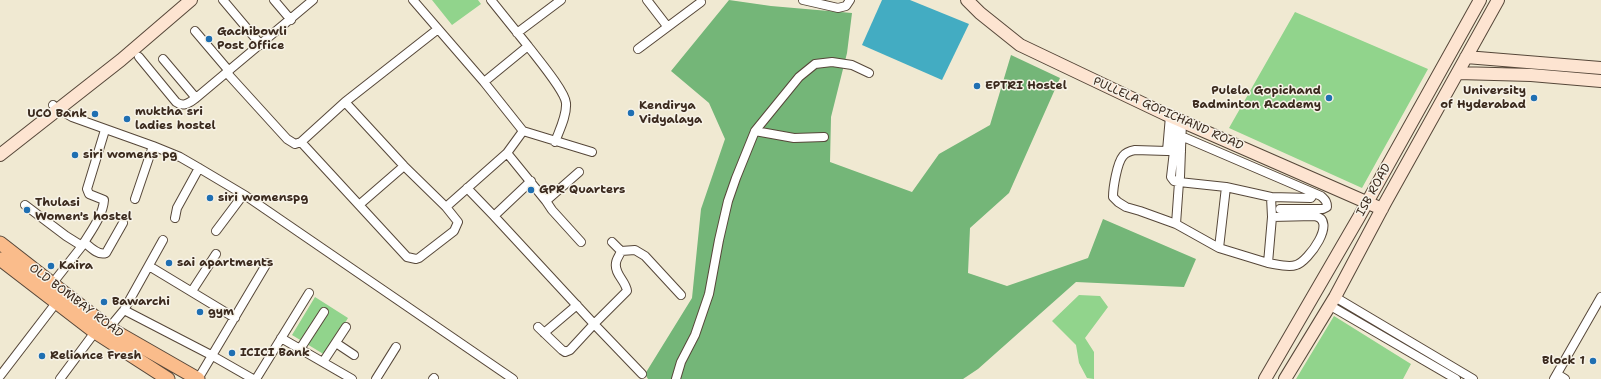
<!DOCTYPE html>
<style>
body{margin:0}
canvas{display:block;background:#f0e9d2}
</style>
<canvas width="1601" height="379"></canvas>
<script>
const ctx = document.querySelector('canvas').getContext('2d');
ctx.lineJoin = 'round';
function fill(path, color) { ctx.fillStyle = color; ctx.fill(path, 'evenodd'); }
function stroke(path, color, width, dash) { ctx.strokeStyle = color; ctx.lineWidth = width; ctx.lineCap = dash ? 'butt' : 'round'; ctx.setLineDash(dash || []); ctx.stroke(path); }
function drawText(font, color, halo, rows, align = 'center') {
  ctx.font = font + ' "Shantell Sans",sans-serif'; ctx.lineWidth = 3; ctx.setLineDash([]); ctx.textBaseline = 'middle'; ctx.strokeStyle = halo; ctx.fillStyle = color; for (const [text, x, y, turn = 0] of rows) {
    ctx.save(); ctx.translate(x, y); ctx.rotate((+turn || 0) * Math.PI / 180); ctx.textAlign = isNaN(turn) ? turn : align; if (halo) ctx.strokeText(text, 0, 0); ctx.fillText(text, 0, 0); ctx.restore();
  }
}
const green = new Path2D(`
 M432 0H478L481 4 452 25Z
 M1295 12 1428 69 1362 188 1229 128Z
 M1079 295 1100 296 1108 307 1085 338 1094 352V379L1087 378 1079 363 1076 345 1052 321Z
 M315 297 348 318 325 355 292 335Z
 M1334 316 1411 364 1403 379H1296Z`);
const forest = new Path2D(`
 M729 0 771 6 852 13 847 53 831 117 830 162 912 192 939 154 990 125 1011 55 1060 78 1009 193 970 228 968 273 1007 286 1088 258 1103 219 1196 259 1184 287 1076 282 978 369 963 379H648L645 374 692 298 701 209 725 139 709 103 671 71Z`);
const water = new Path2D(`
 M882 0H910L969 24 942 80 862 45Z`);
const street = new Path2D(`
 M223 0 261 45
 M274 0 291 20
 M647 0 667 26
 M803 0 838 8 846 6 850 0
 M195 31 229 71
 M517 33 561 0
 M528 46C537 58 565 91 566 103 567 116 559 131 555 142
 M638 49 701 2
 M139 57 176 102C184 108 190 102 196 98L313 0
 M163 59 196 98
 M227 73 287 139 295 144 301 142 345 102 404 166 446 207 507 153 523 131 484 82 413 0
 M484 82 528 46 491 0
 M345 102 438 29
 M53 105 58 109 72 117 153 146 180 157 199 168 246 196 513 379
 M1170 116 1167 151 1135 150C1130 151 1126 152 1123 156 1117 163 1113 188 1113 197L1118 202 1126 207 1140 211 1176 224 1219 248 1268 263
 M523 131 592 152
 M755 131 799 77 815 64 832 62 852 65 869 73
 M1181 136 1321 196C1325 200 1327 201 1327 207L1323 209H1280
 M301 142 407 257 416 259 419 258 454 231 458 222 446 207
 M1169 151H1174L1176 119
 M507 153 546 201 579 172
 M1180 177 1182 122
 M1179 182 1174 181 1171 177 1174 151 1181 152
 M467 188 494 216 531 181
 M1271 197 1311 198 1314 193
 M135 199 153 146
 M546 201 552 210 581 242
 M25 205 66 236 82 246C90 232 103 216 104 200L89 194 87 189 105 130
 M359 205 404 166
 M494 216 594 324 570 350 565 352 562 350 538 327
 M1272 217 1314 216C1339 219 1308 262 1296 265 1288 268 1276 264 1268 263Z
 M175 218 177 208 199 168
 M1176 224 1179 182 1226 187
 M216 231 243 195
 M84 242C90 247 98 256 106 253L123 223
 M612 242 621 251C620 255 616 259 616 263 614 274 626 281 627 291L594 324 642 374
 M1219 248 1226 187 1271 197 1272 217
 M621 251 635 250 645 256 681 295
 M149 266 235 318
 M52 284 82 246
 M192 291 216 254
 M1335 297 1473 379
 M1329 305 1456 379
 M124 310 211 355 253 379
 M109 328 124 310 163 240
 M544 333 577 305
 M281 338 352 379
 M336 343 354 355
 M300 349 324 312
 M323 362 346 327
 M1557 374 1565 379
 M0 376 56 303
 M60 379 95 332
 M198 379 267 263
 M256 379 309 293
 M376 379 396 347
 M433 379 434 378
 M676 379 681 362 695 335 709 294 719 240 728 201 736 178 755 131 794 138 824 137
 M1554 379 1601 297`);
const secondary = new Path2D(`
 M967 0 980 13 1020 45 1165 114 1382 209
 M1466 57 1601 68
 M1458 73 1531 75 1601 81
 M0 155 121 60 191 0
 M1265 379 1359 217 1480 0
 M1285 379 1335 297 1385 203 1498 0`);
const primary = new Path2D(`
 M0 243 109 328 198 379
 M0 259 95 332 168 379`);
const markers = [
 [209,39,4,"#1f6fb2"],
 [977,86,4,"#1f6fb2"],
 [1329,98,4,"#1f6fb2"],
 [1534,98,4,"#1f6fb2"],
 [631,113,4,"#1f6fb2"],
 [95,114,4,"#1f6fb2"],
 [127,119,4,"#1f6fb2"],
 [75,155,4,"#1f6fb2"],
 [531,190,4,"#1f6fb2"],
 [210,198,4,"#1f6fb2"],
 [27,210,4,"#1f6fb2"],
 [169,263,4,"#1f6fb2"],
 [51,266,4,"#1f6fb2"],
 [104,302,4,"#1f6fb2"],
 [200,312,4,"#1f6fb2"],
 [232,353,4,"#1f6fb2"],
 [42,356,4,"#1f6fb2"],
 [1593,361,4,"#1f6fb2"]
];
const poiNames = [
 ["Gachibowli",217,32],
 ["Post Office",217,46],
 ["EPTRI Hostel",985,86],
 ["Pulela Gopichand",1321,91,"right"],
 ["Badminton Academy",1321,105,"right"],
 ["University",1526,91,"right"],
 ["of Hyderabad",1526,105,"right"],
 ["Kendirya",639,106],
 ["Vidyalaya",639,120],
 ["muktha sri",135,112],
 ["ladies hostel",135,126],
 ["UCO Bank",87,114,"right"],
 ["siri womens pg",83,155],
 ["GPR Quarters",539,190],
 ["siri womenspg",218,198],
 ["Thulasi",35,203],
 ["Women's hostel",35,217],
 ["sai apartments",177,263],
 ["Kaira",59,266],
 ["Bawarchi",112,302],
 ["gym",208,312],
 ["ICICI Bank",240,353],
 ["Reliance Fresh",50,356],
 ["Block 1",1585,361,"right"]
];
const streetNames = [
 ["PULLELA GOPICHAND ROAD",1168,114,24],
 ["ISB ROAD",1374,190,-61],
 ["OLD BOMBAY ROAD",76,301,37]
];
fill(green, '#91d48c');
fill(forest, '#74b678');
fill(water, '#43acc2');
stroke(street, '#564739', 10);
stroke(secondary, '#564739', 14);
stroke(primary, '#564739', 15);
stroke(street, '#fff', 8);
stroke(secondary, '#fde4d1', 12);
stroke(primary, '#fabc8b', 13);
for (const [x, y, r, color] of markers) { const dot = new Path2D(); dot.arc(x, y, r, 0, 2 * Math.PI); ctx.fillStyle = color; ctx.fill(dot); stroke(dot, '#f7f3e8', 1.5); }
drawText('bold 12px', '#3b2a1e', '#f7f3e8', poiNames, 'left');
drawText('12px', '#3b2a1e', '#f7f3e8', streetNames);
</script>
